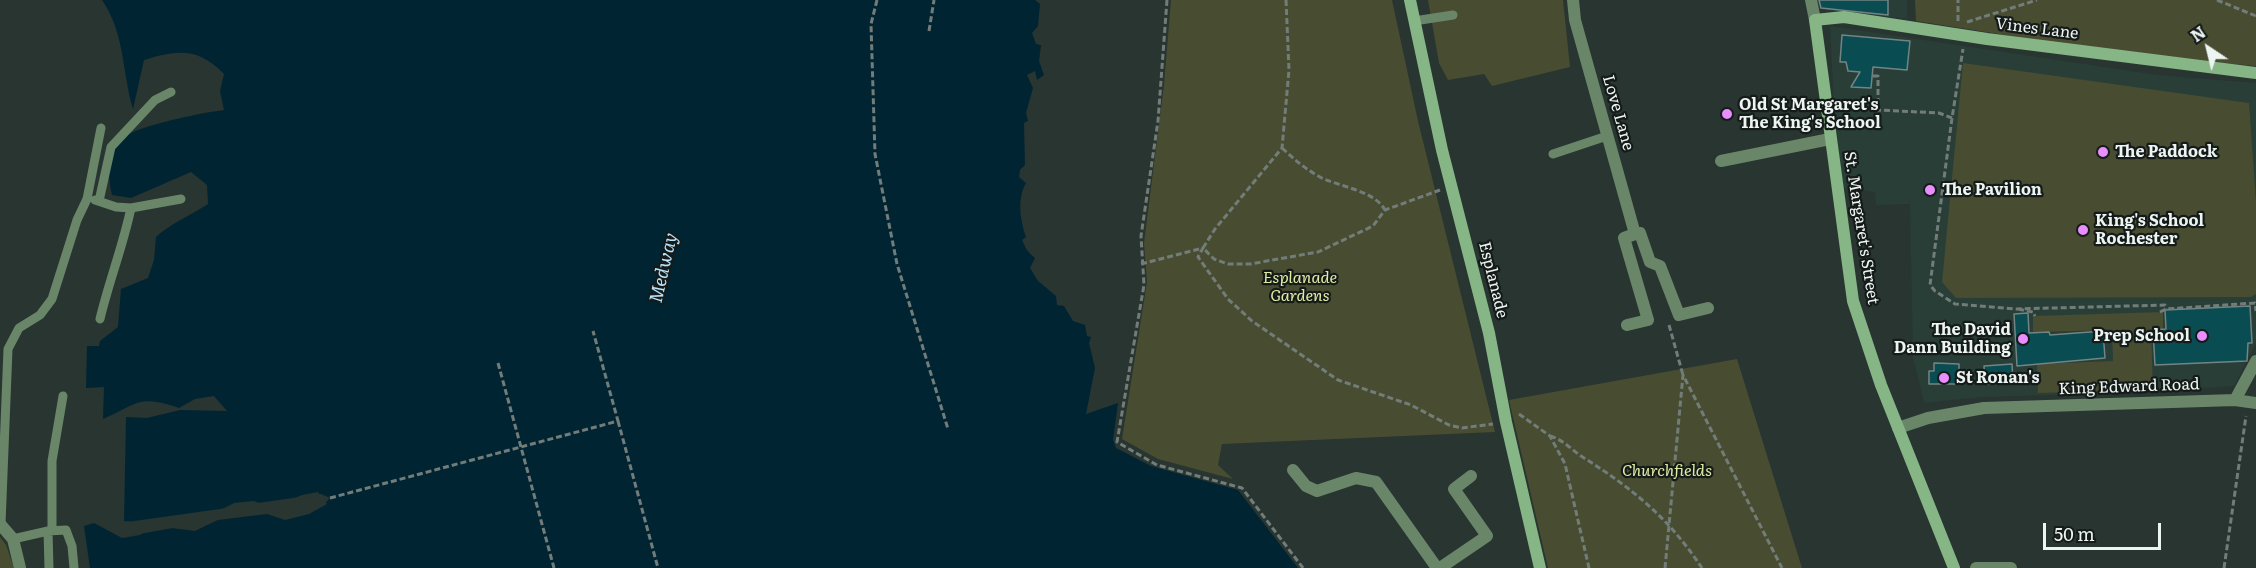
<!DOCTYPE html>
<style>
body{margin:0}
#map{position:relative;width:2256px;height:568px;overflow:hidden;background:#283531;font-family:Literata,serif}
canvas{display:block}
.north{position:absolute;left:2178px;top:18px;width:60px;height:60px;-webkit-text-stroke:4px #151b19;paint-order:stroke;rotate:325deg;font-size:16px;font-weight:700;line-height:24px;text-align:center;color:#edf5f3}
.north::after{content:'';display:block;margin:auto;width:21px;height:27px;background:#edf5f3;clip-path:polygon(50% 0,100% 100%,50% 72%,0 100%)}
.scale{position:absolute;left:2043px;top:523px;width:118px;height:27px;box-sizing:border-box;border:3px solid #edf5f3;border-top:0;padding-left:8px;font-size:18px;line-height:21px;white-space:nowrap;color:#edf5f3;-webkit-text-stroke:4px #151b19;paint-order:stroke}
</style>
<div id="map">
<canvas width="2256" height="568"></canvas>
<div class="north">N</div>
<div class="scale">50 m</div>
</div>
<script>
const ctx = document.querySelector('canvas').getContext('2d');
ctx.lineJoin = 'round';
function fill(path, color) { ctx.fillStyle = color; ctx.fill(path, 'evenodd'); }
function stroke(path, color, width, dash) { ctx.strokeStyle = color; ctx.lineWidth = width; ctx.lineCap = dash ? 'butt' : 'round'; ctx.setLineDash(dash || []); ctx.stroke(path); }
function drawText(font, color, halo, rows, align = 'center') {
  ctx.font = font + ' Literata,serif'; ctx.lineWidth = 4.5; ctx.setLineDash([]); ctx.textBaseline = 'middle'; ctx.strokeStyle = halo; ctx.fillStyle = color; for (const [text, x, y, turn = 0] of rows) {
    ctx.save(); ctx.translate(x, y); ctx.rotate((+turn || 0) * Math.PI / 180); ctx.textAlign = isNaN(turn) ? turn : align; if (halo) ctx.strokeText(text, 0, 0); ctx.fillText(text, 0, 0); ctx.restore();
  }
}
const built = new Path2D(`
 M1816 0H1907V19L1818 9Z
 M1830 26 2158 75 2256 83V343L2234 386 2128 393 1981 397 1924 403 1913 357 1910 204 1876 205 1875 192 1843 188 1834 109Z`);
const green = new Path2D(`
 M1171 0H1392L1418 121 1495 432 1222 444 1218 465 1233 479 1158 459 1122 439 1147 282 1144 243 1164 85Z
 M1428 0H1563L1570 67 1492 86 1484 74 1448 80 1439 63Z
 M1915 0H2256V66L2133 55 1916 21Z
 M1963 63 2249 103 2256 202V294L2251 297 1956 298 1942 282Z
 M2163 312V329H2151L2153 390 2038 393 2037 364 2113 361 2112 330 2033 332V316Z
 M1737 359 1802 568H1548L1509 400Z
 M0 537 6 545 14 568H0Z`);
const water = new Path2D(`
 M102 0H1035L1040 4 1038 26 1032 33 1036 44 1041 45 1039 61 1044 75 1037 80 1035 71 1027 75 1033 88 1026 113 1028 121 1024 123 1025 165 1020 170 1019 177 1026 183C1017 198 1020 220 1026 237L1022 240C1026 248 1026 251 1035 258L1030 268 1038 281 1056 296 1057 305 1064 306 1073 321 1085 325 1087 336 1091 337 1089 343 1095 368 1086 414 1118 403 1113 440 1116 448 1151 466 1238 490 1298 568H90L84 526 94 523 122 538 140 535 156 526 195 531 218 520 267 514 285 520 309 514 327 504 318 492 302 495 272 508 254 501 234 503 211 515H189L157 524 124 521 126 417 147 418 180 410 227 411 214 396 195 399 179 408C138 394 138 404 103 419L104 387 86 388 87 346H99L100 341 118 327 121 289 148 278 154 260 156 237C171 223 190 216 208 204L207 185 191 172 131 198 112 195C108 177 106 151 122 138 140 125 201 113 224 110L220 91 224 74C198 47 177 50 144 60L133 109C122 72 125 33 102 0Z`);
const pier = new Path2D(`
 M321 494 330 498 325 503H321L317 495 303 498 273 511 254 504 244 505Z
 M234 507 212 518H190L167 524 184 526 128 536 149 526 127 524V522Z`);
const building = new Path2D(`
 M1819 0H1888V15L1821 8Z
 M1842 35 1910 41 1907 70 1873 67 1871 88 1851 87 1860 72 1848 71 1846 62H1840Z
 M2250 306 2252 343H2248L2247 361 2155 365 2153 330 2166 329 2165 310Z
 M2028 313 2029 333 2049 332 2050 335 2103 331 2105 358 2017 366 2014 314Z
 M1934 363 1959 364V384H1929V371H1934Z
 M2012 364 2013 383 1985 384 1984 366Z`);
const path = new Path2D(`
 M877 0 871 24 875 154 897 264 948 429
 M1167 0 1158 121 1141 236 1144 285 1117 442 1157 465 1242 488 1303 568
 M1286 0 1289 70 1282 148 1215 229 1203 248 1214 259 1228 264H1250L1318 252 1373 226 1385 210 1440 190
 M2217 0 2256 16
 M1958 21V0
 M1967 22 2037 0
 M929 31 934 0
 M1873 76H1878V110L1939 113 1952 118 1963 49
 M1952 118 1930 285 1935 291 1955 304 2016 309 2165 305 2166 309
 M1282 148C1294 159 1305 169 1320 177 1339 187 1374 190 1385 210
 M1141 264 1203 248 1198 257 1228 299 1252 321 1338 380 1411 405 1449 425 1462 428 1493 424
 M2018 309 2033 312 2035 316
 M2160 312 2166 309 2255 303 2256 311
 M1669 325 1683 375
 M498 363 554 568
 M1519 414 1550 436 1565 464 1589 568
 M618 421 658 568
 M1550 436C1562 439 1571 449 1581 456 1632 488 1668 517 1702 568
 M330 498 618 421 593 331
 M1665 568 1683 375 1782 568
 M2224 568 2246 416`);
const lane = new Path2D(`
 M1414 21 1453 15
 M1553 154 1607 136
 M95 200 116 207 131 208 181 199
 M99 201 111 147 155 100 171 92
 M100 319C109 281 123 246 131 208
 M1 524 8 349 19 328 40 315 52 299 77 220 87 199 101 128
 M52 530V461L63 396
 M48 531 49 568
 M13 539 48 531 66 530 72 546 74 568`);
const street = new Path2D(`
 M1573 0 1575 20 1635 234 1624 238 1648 320 1627 325
 M1811 0 1815 20
 M1721 161 1830 139
 M1635 234 1640 233 1650 262 1660 266 1679 315 1708 308
 M2235 400 2256 361
 M1898 428 1928 418 1984 408 2235 400 2256 403
 M1293 470 1306 486 1317 491 1356 478 1376 482 1437 568
 M0 524 13 539 20 568
 M1440 568 1487 536 1454 489 1471 476
 M1976 568H2011`);
const secondary = new Path2D(`
 M1410 0 1442 150 1489 333 1506 422 1540 568
 M1954 568 1881 385 1853 301 1815 20 1844 17 1987 39 2256 73`);
const markers = [
 [1727,114,6,"#e98efe"],
 [2103,152,6,"#e98efe"],
 [1930,190,6,"#e98efe"],
 [2083,230,6,"#e98efe"],
 [2202,336,6,"#e98efe"],
 [2023,339,6,"#e98efe"],
 [1944,378,6,"#e98efe"]
];
const streetNames = [
 ["Vines Lane",2037,29,7],
 ["Love Lane",1618,113,74],
 ["St. Margaret's Street",1861,228,81],
 ["Esplanade",1493,280,76],
 ["King Edward Road",2129,387,-2]
];
const poiNames = [
 ["Old St Margaret's",1739,105],
 ["The King's School",1739,123],
 ["The Paddock",2115,152],
 ["The Pavilion",1942,190],
 ["King's School",2095,221],
 ["Rochester",2095,239],
 ["The David",2011,330,"right"],
 ["Dann Building",2011,348,"right"],
 ["Prep School",2190,336,"right"],
 ["St Ronan's",1956,378]
];
const parkNames = [
 ["Esplanade",1300,278],
 ["Gardens",1300,296],
 ["Churchfields",1667,471]
];
const waterNames = [
 ["Medway",664,268,-77]
];
fill(built, '#283e37');
fill(green, '#484c31');
fill(water, '#012433');
fill(pier, '#283531');
fill(building, '#094c51');
stroke(building, '#738485', 1.5);
stroke(path, '#727d7a', 3, [6, 3]);
stroke(lane, '#698669', 9);
stroke(street, '#698669', 12);
stroke(secondary, '#86b586', 12);
for (const [x, y, r, color] of markers) { const dot = new Path2D(); dot.arc(x, y, r, 0, 2 * Math.PI); ctx.fillStyle = color; ctx.fill(dot); stroke(dot, '#151b19', 2); }
drawText('16px', '#edf5f3', '#151b19', streetNames);
drawText('bold 16px', '#edf5f3', '#151b19', poiNames, 'left');
drawText('italic 16px', '#e0eba4', '#151b19', parkNames);
drawText('italic 18px', '#bae5fd', '#151b19', waterNames);
</script>
